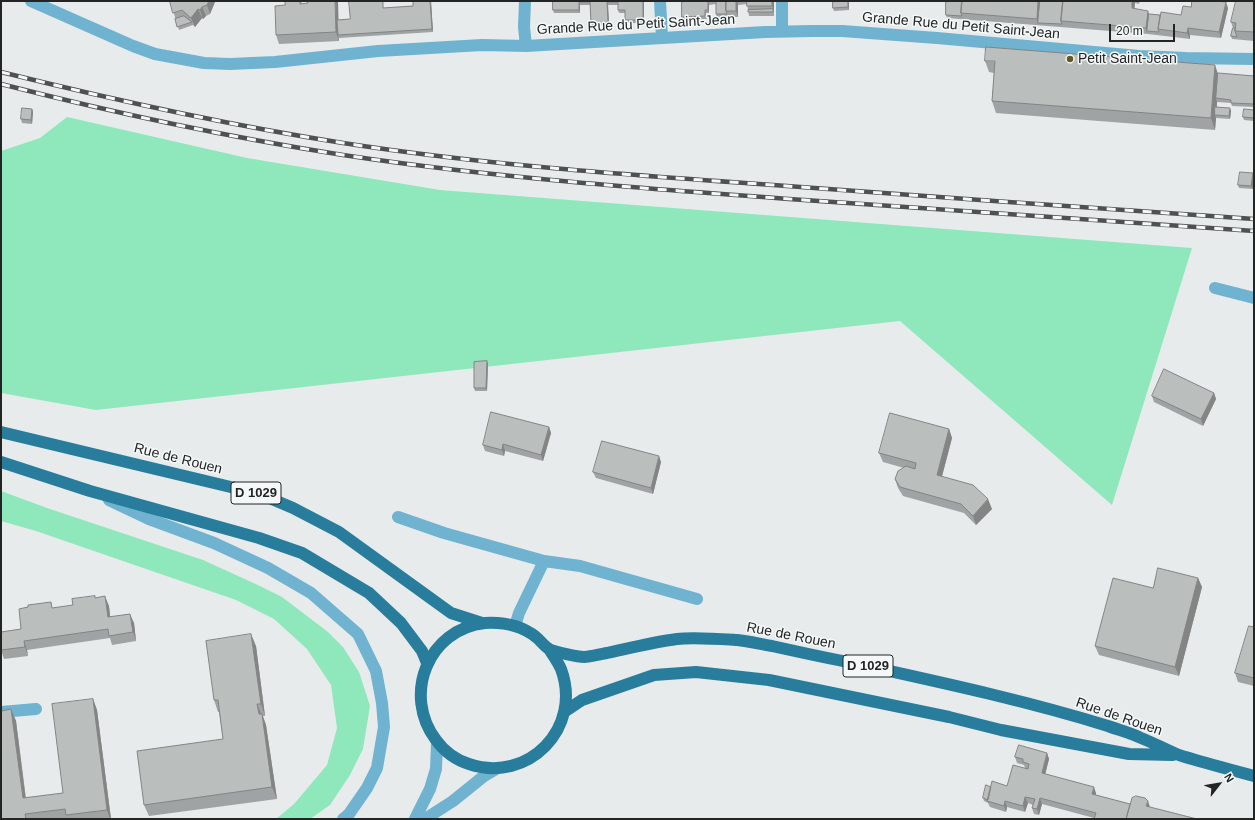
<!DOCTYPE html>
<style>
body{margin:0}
#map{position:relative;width:1255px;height:820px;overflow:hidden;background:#e7ebeb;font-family:Arial,sans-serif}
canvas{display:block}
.frame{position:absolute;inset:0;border:2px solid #232525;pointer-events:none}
.north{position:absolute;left:1199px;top:764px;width:40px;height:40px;-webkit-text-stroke:3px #f4f8f8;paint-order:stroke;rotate:59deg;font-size:11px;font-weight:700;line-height:16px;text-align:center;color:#232525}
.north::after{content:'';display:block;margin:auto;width:14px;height:18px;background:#232525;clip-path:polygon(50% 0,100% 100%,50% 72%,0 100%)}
.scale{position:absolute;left:1109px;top:24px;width:66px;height:18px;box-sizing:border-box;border:2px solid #232525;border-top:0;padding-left:5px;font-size:12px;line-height:14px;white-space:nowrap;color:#232525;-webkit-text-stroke:3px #f4f8f8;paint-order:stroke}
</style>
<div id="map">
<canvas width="1255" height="820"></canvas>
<div class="frame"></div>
<div class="north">N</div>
<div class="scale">20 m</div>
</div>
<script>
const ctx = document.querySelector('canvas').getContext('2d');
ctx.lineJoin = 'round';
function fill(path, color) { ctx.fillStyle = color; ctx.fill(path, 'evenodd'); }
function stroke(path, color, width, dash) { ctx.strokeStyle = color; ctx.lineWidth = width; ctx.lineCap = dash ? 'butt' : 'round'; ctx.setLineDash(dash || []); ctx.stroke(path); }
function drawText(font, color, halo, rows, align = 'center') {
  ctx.font = font + ' Arial,sans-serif'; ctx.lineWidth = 3; ctx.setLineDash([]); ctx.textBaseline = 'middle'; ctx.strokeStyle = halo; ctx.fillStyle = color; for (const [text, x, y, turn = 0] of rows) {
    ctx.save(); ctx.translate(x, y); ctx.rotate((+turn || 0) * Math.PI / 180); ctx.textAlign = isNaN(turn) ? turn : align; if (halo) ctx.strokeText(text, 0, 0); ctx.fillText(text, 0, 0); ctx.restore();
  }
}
const green = new Path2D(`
 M67 117 247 158 440 190 1192 248 1112 505 900 321 96 410 1 393V151L40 138Z
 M1 491 47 508 203 560 260 586 282 597 328 632 343 647 359 672 370 706 363 749 350 775 330 805 310 819H276L294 804 327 765 337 728 331 685 307 649 274 619 236 600 36 531 1 521Z`);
const service = new Path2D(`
 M398 517 444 533 544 561 580 566 697 599
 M515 626 519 613 544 561
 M1 712 36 709`);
const minor = new Path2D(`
 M31 1 133 46 155 54 204 63 230 64 275 62 378 51 482 45 526 46 765 32 812 31H842L937 38 1139 56 1186 58 1254 59
 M525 1 524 27 526 46
 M660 1 662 38
 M782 1V31
 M1215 288 1254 298`);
const tertiary = new Path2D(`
 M109 500 149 519 214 543 268 568 311 593 358 634 376 671 382 703 384 727 377 768 367 788 349 814 343 819
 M415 819 430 789 436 769 437 743
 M425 819 453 801 484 776 496 769`);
const primary = new Path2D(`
 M1 432 260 494 293 508 339 532 451 613 482 623
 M1 462 90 491 259 538 302 553 369 593 401 623 422 651 427 663
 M549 649C553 655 558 662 561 669 583 728 528 784 469 764 456 760 444 751 436 740 402 695 428 629 485 623 503 622 522 626 536 637 540 640 544 646 549 649 555 652 578 657 584 657 591 657 600 654 607 653 630 648 654 642 677 639 693 637 721 639 737 640 748 641 760 644 772 646 799 652 826 658 853 663 939 682 1024 700 1108 726 1119 730 1131 733 1141 738 1154 743 1166 750 1179 755 1204 763 1229 769 1254 776
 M564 712 582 700 654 675 696 672 769 680 949 717 1001 730 1129 754 1173 755`);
const rail = new Path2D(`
 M1 72C114 100 228 125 343 143 485 165 629 175 773 185 933 197 1094 208 1254 219
 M1 84C114 113 228 137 343 155 496 178 650 189 804 200 954 210 1104 221 1254 231`);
const wall = new Path2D(`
 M170 1H220L215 2 210 14 206 16 203 19 202 18 195 27 193 25 179 30Z
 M285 1H301L302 4 308 3 338 20 350 19 384 8 413 6 431 1 433 32 339 38V41L279 44 276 35 285 5Z
 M446 1H462L447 2Z
 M553 1H644V23H626L625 20V13H619L618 10V5H608L609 25 592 26 591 23 590 5H580V13H554L553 10Z
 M682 1H774V16H749L747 4 738 5V17L717 18 716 14V4L709 5V13H706L707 19 683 20 682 17Z
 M946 1H1140L1139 4 1135 3 1134 9 1149 14 1160 15H1181L1191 7 1228 8 1221 38 1190 35V39L1148 34 947 18 946 15Z
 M1254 1V41L1232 39 1231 36 1233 28 1231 22Z
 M849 3V10L834 11 833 8Z
 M985 61 1254 76V107L1232 106 1231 103 1217 102V107L1231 111 1230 119 1216 118 1215 130 996 113 992 101 994 73 989 72Z
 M32 109 33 112 32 124 22 123 21 119Z
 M1254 110V121L1244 120 1243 117Z
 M1253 173 1254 176 1253 189 1239 188 1238 185Z
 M487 361 488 364 487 391H475L474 388Z
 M1214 393 1216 399 1203 426 1154 402 1152 396Z
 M549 427 551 433 543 461 505 451 504 456 485 451 483 445Z
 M949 429 952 438 942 476 992 509 976 525 964 513 903 496 898 488 895 479 904 468 883 462 879 453Z
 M661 462 653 494 596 478 593 472Z
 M1198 578 1202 587 1179 676 1099 655 1095 646 1153 588Z
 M96 598 109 606 110 617 134 623 136 641 112 645 110 638 27 650 28 656 4 659 1 650 21 629 73 605Z
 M1254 627V686L1238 682 1235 673Z
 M256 646 265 716H263L266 725 277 799 149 816 144 805 223 739 219 712H218L214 700Z
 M93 699 97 710 111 819H1L11 709 16 721 26 798 63 793Z
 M1047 753 1049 759 1045 774 1096 793V795L1130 804 1145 798 1094 818 1042 804 1039 815 1034 814 1032 808 1033 805 1028 803 1025 812 1007 807 1006 812 990 807 988 803 984 801 983 798 991 787 1007 786 1025 768 1024 765 1017 763 1015 757Z`);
const shadedWall = new Path2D(`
 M209 1H215V2L210 14 207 5Z
 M335 1H338L339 35H338L339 41 336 32Z
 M430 1H431L433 32 432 29Z
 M643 1H644V23L643 20Z
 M708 1 709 5V13L708 10Z
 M736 1H737L738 5V17L736 11Z
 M772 1H774V12L772 6Z
 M848 1 849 3V10L848 7Z
 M1038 1H1041L1038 23 1037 19Z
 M1132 1H1134L1135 3 1134 15 1132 8Z
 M579 2 580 5V13L579 10Z
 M607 2 608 5 609 25 608 22Z
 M1226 2 1228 8 1221 38 1219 32Z
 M202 7 206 16 203 19 200 10Z
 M198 9 202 18 195 27 191 18Z
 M1148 11 1150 17 1147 31 1148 34 1146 28Z
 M1188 28 1190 35V39L1187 33Z
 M1215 65 1219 77 1216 98 1217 102 1216 115H1215L1216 118 1215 130 1211 118Z
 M1230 108 1231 111 1230 119 1229 116Z
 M32 109 33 112 32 124 31 120Z
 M1253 173 1254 176 1253 189 1251 186Z
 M487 361 488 364 487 391 486 388Z
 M1214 393 1216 399 1203 426 1201 419Z
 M549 427 551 433 543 461 541 455Z
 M949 429 952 438 940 484 937 475Z
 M503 444 505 451 504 456 502 450Z
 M659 456 661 462 653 494 651 488Z
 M988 499 992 509 976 525 973 516Z
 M1198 578 1202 587 1179 676 1175 667Z
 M105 596 109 606 111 626 108 617Z
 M130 614 134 623 136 641 133 632Z
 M251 634 256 646 265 716 261 704Z
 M24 641 27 650 28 656 25 647Z
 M93 699 97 710 111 819H110L107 810Z
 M257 704 262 716 259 714Z
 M11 709 16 721 27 810 23 798Z
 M262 714 266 725 277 799 272 787Z
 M1047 753 1049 759 1044 779 1042 773Z
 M1094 787 1096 793 1094 800 1092 794Z
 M1025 797 1028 803 1025 812 1023 806Z
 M1040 798 1042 804 1039 815 1037 809Z
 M1005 801 1007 807 1006 812 1004 806Z
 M1148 801 1151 810 1146 806Z`);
const building = new Path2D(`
 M170 1H209L207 5 202 7 200 10 198 9 191 18 182 10 173 13Z
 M285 1H300V4L308 3 307 1H335L336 32 276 35 275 6 285 5Z
 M349 1H383V8L413 6V1H430L432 29 338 35 337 20 350 19Z
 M553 1H643V20H625V10H618V2H607L608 22 591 23 590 2H579V10H553Z
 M682 1H726V11L727 14H716V1H708V10H705V16L682 17Z
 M726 1H736V11H726Z
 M747 1H772V6H747Z
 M833 1H848V7L833 8Z
 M946 1H962L961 13 962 16 946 15Z
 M962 1H1038L1037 19 961 13Z
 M1040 1H1063L1061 21 1062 24 1038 23Z
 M1063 1H1132V8L1148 11 1146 28 1061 21Z
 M1192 1H1216L1226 2 1219 32 1188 28 1187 33 1158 29 1161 12 1181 15 1183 6 1191 7Z
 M1236 1H1254V32L1235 31 1236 23 1231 22Z
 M773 9V12H748V10Z
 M1149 14 1160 15 1158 29 1159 32 1147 31Z
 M184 16 192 22 177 27 175 19Z
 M1233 28H1235V31L1237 37 1231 36Z
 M986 47 1215 65 1211 118 992 101 995 61H985Z
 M1218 73 1254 76V104L1231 103V100L1216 98Z
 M1215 107 1230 108 1229 116 1215 115Z
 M22 108 32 109 31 120 21 119Z
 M1244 109 1254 110V118L1243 117Z
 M1240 172 1253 173 1251 186 1238 185Z
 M487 361 486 388H474V362Z
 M1164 369 1214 393 1201 419 1152 396Z
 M491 412 549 427 541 455 503 444 502 450 483 445Z
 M890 413 949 429 937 475 973 485 988 499 973 516 961 504 900 487 895 479 898 471 906 466 915 469 916 463 879 453Z
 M602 441 659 456 651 488 593 472Z
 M1158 568 1198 578 1175 667 1095 646 1113 578 1153 588Z
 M95 596V598L105 596 108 617 130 614 133 632 109 636 108 629 24 641 25 647 1 650V632L21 629 19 609 28 607V605L51 602 52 608 73 605 72 599Z
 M1249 626 1254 627V678L1235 673Z
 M251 634 261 704H257L259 714H262L272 787 144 805 137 751 223 739 218 700H214L206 641Z
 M93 699 107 810 66 815 65 809 25 814 26 819H1V711L11 709 23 798 63 793 52 704Z
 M1019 745 1047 753 1042 773 1094 787 1092 794 1130 804 1126 819H1094L1096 813 1040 798 1037 809 1032 808 1035 799 1025 797 1023 806 1005 801 1004 806 987 801 992 781 1007 786 1013 765 1028 769 1029 764 1023 762V759L1015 757Z
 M986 785 991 787 988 800 983 798Z
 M1136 796 1145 798 1148 801 1146 806 1197 819H1126L1132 798Z`);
const markers = [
 [1070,59,4,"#645925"]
];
const shields = [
 [256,493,50],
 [868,666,50]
];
const shieldNames = [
 ["D 1029",256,493],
 ["D 1029",868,666]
];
const streetNames = [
 ["Grande Rue du Petit Saint-Jean",636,25,-3],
 ["Grande Rue du Petit Saint-Jean",961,26,5],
 ["Rue de Rouen",178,459,14],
 ["Rue de Rouen",791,636,11],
 ["Rue de Rouen",1119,717,19]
];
const poiNames = [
 ["Petit Saint-Jean",1078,59]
];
fill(green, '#8fe8bc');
stroke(service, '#6fb3d0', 12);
stroke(minor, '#6fb3d0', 12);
stroke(tertiary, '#6fb3d0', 12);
stroke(primary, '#287d9c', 12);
stroke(rail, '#4f5151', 4.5);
stroke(rail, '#f4f8f8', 3, [9]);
fill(wall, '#a0a3a3');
fill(shadedWall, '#828584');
fill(building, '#babebd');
stroke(building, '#828584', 1);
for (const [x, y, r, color] of markers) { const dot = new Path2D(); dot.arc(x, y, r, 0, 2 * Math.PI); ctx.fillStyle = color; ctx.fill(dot); stroke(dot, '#f4f8f8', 1.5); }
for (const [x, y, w] of shields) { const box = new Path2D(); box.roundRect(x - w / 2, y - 11, w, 22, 3); ctx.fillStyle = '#f4f8f8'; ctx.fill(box); stroke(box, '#232525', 1); }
drawText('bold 13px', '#232525', null, shieldNames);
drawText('14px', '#232525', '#f4f8f8', streetNames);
drawText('14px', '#232525', '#f4f8f8', poiNames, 'left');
</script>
